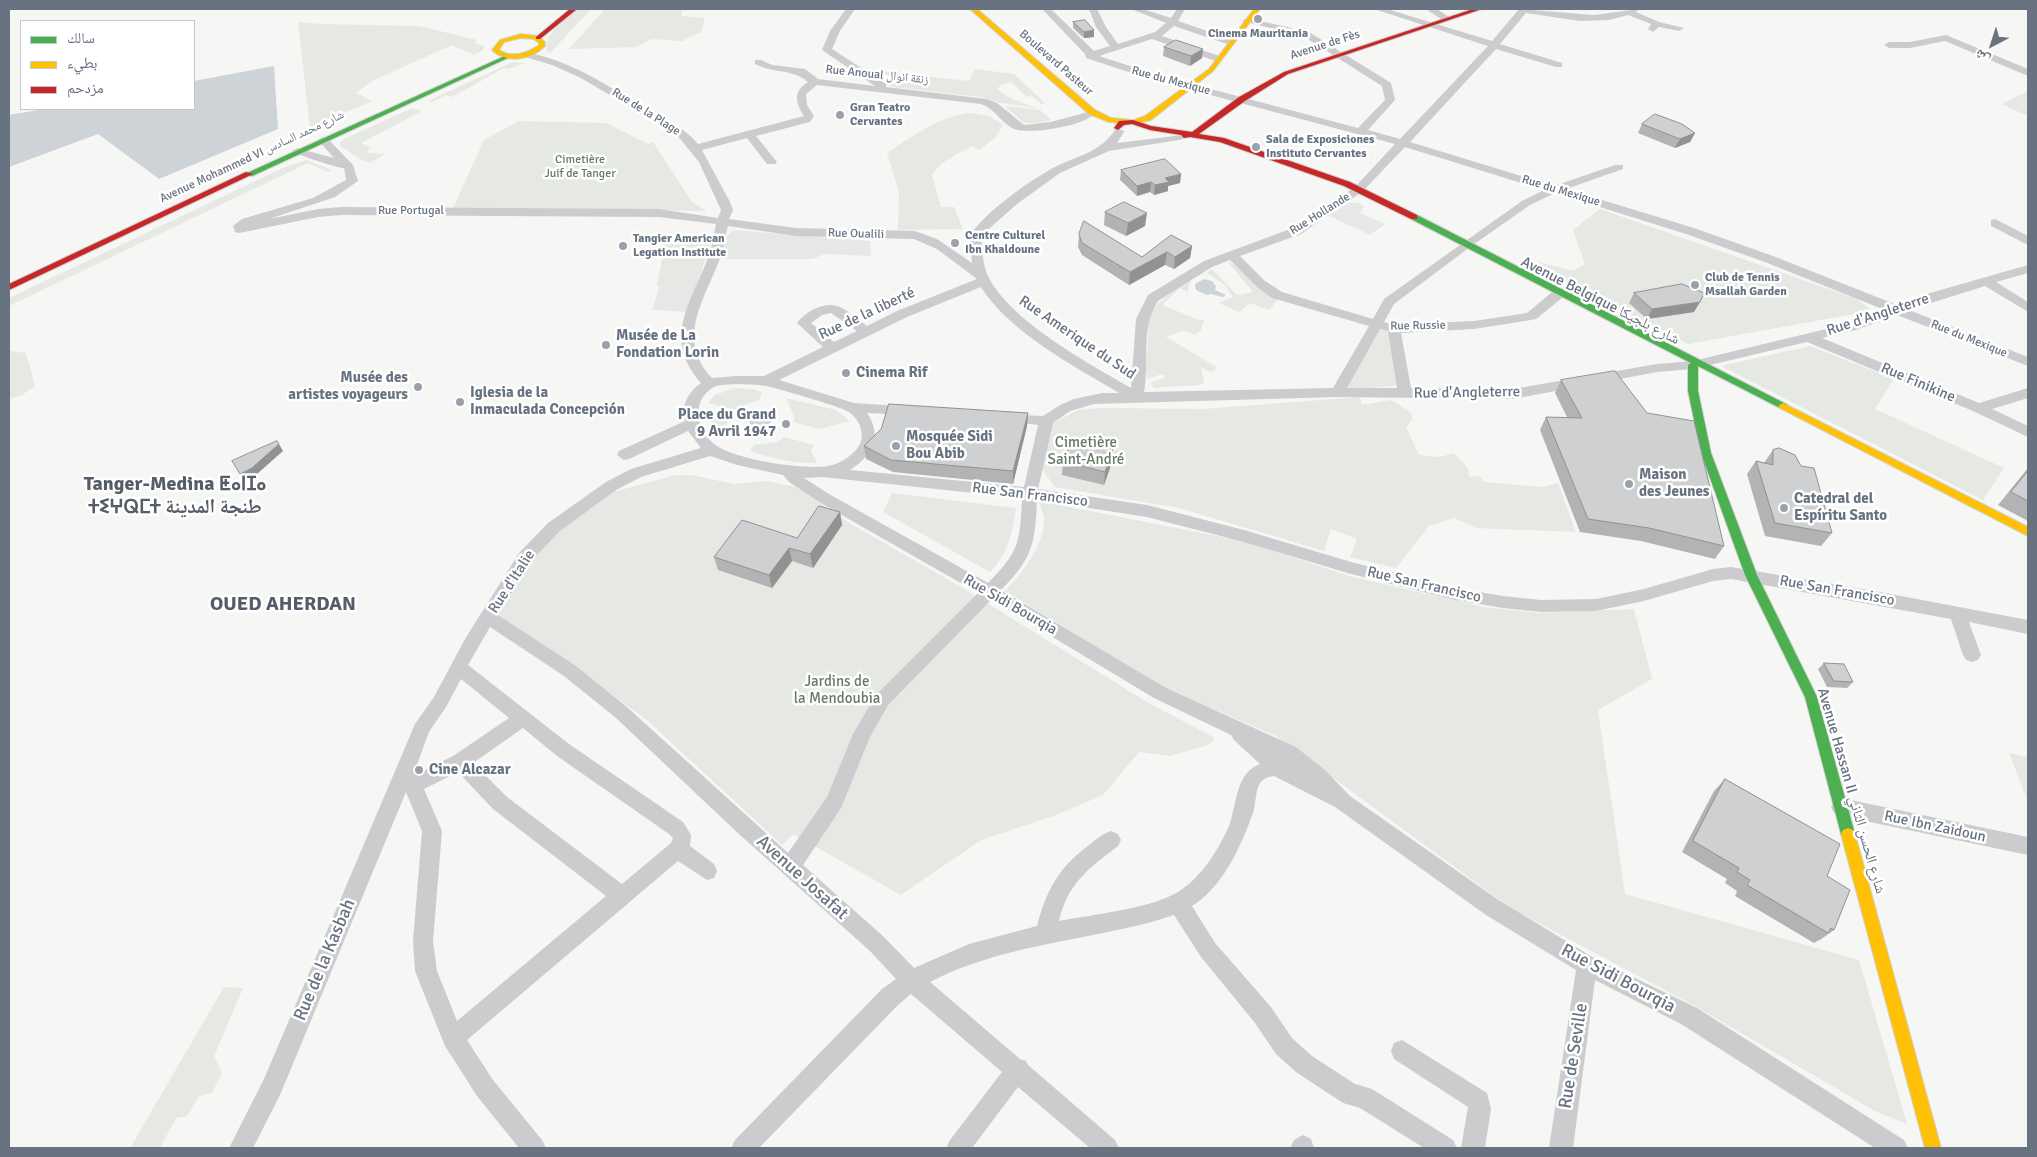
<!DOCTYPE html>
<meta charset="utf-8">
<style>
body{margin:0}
#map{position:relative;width:2037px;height:1157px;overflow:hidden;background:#f6f6f5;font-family:Signika,"Noto Naskh Arabic",sans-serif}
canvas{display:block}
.frame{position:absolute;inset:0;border:10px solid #687382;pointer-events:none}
.legend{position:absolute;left:20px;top:20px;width:175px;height:90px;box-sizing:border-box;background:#fff;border:1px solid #c3c7cd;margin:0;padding:6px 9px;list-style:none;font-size:15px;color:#687382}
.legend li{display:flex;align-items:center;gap:10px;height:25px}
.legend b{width:25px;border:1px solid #c3c7cd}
.north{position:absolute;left:1967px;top:20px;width:50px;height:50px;-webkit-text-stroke:4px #fff;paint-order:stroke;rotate:220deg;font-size:14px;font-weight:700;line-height:20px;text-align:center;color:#687382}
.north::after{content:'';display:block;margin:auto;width:18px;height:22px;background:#687382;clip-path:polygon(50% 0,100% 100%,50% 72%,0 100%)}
</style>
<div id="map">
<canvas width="2037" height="1157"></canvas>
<div class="frame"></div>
<ul class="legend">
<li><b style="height:6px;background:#4caf50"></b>سالك</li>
<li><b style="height:6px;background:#ffc107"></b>بطيء</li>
<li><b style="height:6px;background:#c62828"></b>مزدحم</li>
</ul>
<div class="north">ش</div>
</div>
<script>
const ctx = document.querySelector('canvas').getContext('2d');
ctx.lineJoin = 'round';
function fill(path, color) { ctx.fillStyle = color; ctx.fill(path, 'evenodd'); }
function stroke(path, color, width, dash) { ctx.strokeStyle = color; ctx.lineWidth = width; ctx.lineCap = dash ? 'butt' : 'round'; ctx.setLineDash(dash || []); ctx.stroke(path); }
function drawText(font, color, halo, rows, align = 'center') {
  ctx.font = font + ' Signika,"Noto Naskh Arabic","Noto Sans Tifinagh",sans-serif'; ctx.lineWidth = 5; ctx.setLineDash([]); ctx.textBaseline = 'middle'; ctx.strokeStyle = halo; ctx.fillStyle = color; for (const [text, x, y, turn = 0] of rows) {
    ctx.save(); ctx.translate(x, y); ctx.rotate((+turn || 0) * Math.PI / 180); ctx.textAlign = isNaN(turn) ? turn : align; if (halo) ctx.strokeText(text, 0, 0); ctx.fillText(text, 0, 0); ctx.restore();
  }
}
const built = new Path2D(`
 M2028 91V116L2001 104Z
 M1347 202 1359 203 1364 207 1360 213 1385 224 1370 235 1327 215Z
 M734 230 870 241 871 256 825 254 812 259H718L725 238Z
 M660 286 696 287 688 312 652 310Z`);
const green = new Path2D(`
 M578 9H591L550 53 546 50C547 30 564 21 578 9Z
 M605 9H683L681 16 705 18 701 32 682 41 652 39 636 47 569 49Z
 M298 22 320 24 419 26 477 40 474 43 484 46 483 50 474 55 452 45 372 81 356 93 372 101 310 127Z
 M513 62 525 63 508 69 504 68 452 97 446 95 432 102 428 101Z
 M975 69 1014 74 1045 103 1041 104 1032 96 1027 97 1011 82 1002 84 997 89C1010 100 1023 103 1037 108L1001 103 981 97 893 87 885 84 895 79 880 71 969 81Z
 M1005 106 1040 110 1051 120 1038 123H1024Z
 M412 108 422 111 361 143 370 147 368 150 369 153 385 154 370 163 358 158 339 145 342 140Z
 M971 113 989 116 1003 125 995 138 979 150 973 146C957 154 942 160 932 175L941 207H954L963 229 898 230 899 192 887 153C912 137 941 115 971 113Z
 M519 121 606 123 648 144 653 142 692 202 707 211 453 208 484 140Z
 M306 160 332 170 328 172 308 163 9 306V298L283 168Z
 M1600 209 1857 299 1870 309 1854 314 1688 344 1535 267 1538 262 1574 271 1585 264 1573 230Z
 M666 237H713L696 287 657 286Z
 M1228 262 1240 267 1279 298 1269 310 1250 303 1239 312 1219 303 1233 297 1225 285 1207 273 1212 269 1237 295 1253 292Z
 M1190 281 1188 292 1180 288 1162 305 1199 320H1204L1201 330 1195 335 1184 330 1166 337 1218 368 1211 372 1201 367 1204 383 1199 385 1154 388 1150 383 1166 377 1162 374 1148 379 1146 371 1150 311 1167 296Z
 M1379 330H1387L1392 340 1399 385 1337 392Z
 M1810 346 1894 379 1875 409 2004 468 1983 500 1721 366Z
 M9 351 26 353 35 386 22 395 9 399Z
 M735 388 753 389 762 393 759 400 744 405 739 411 708 403 715 395Z
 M1360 397 1362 405 1391 400 1410 412 1413 419 1406 427 1419 455 1440 457 1454 453 1468 468 1469 477 1480 476 1484 482 1542 487 1558 483 1576 532 1476 528 1454 518 1429 526 1396 568 1350 557 1357 539 1331 529 1324 551 1179 508 1055 487 1041 468 1050 425 1078 410 1103 408 1203 409Z
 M786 398 836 410 850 421 819 429 793 422 795 418Z
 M708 415 727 420V430L732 435 725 439C716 432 711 425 708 415Z
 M784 437 814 445 811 451 817 463C793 464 773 458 750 451L754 445 777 442Z
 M676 475H691L734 484 766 481 796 487 851 524 961 587 1147 702 1215 738 1209 745 1169 756 1139 752 1103 795 1056 815 981 840 901 895 793 834 782 845 647 720 497 614 529 560 560 528 602 495Z
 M892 493 1016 508C1013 532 1008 554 990 572L883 512Z
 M1039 501 1247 542 1349 576 1484 607 1539 613 1634 609 1652 679 1598 710 1625 894 1859 960 1907 1124 1875 1111 1693 1005 1512 909 1276 736 1164 688 1005 591C1022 574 1044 545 1044 520 1044 514 1040 507 1039 501Z
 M2009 753 2028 757V802Z
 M224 987 243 988 214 1056 222 1073 212 1093 199 1096 187 1116 176 1118 160 1148H130Z`);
const water = new Path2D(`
 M274 66 278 129 159 179 98 134 9 167V115L44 109H194V81Z
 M1204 279 1212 281 1216 286 1215 290 1226 295 1223 297 1211 294 1207 295 1196 290 1195 284Z
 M762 415 771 419 770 427 759 431 750 428 749 421Z`);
const street = new Path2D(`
 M846 9H855L840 31 832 49 886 84V87L987 99 997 103 1024 125 1051 122 1088 112 1093 115C1082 126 1026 136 1012 128 1000 121 995 109 981 104L817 85 806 94 807 105 814 116 810 122 756 136 777 162 775 164H767L747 138 702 150 730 202 733 210 729 219 796 228 915 231 937 239 972 263 970 235C987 211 1025 184 1051 169 1075 156 1099 154 1115 130H1123L1124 132 1117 143 1183 135V139L1179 140 1109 151 1060 173 1017 204 982 235C981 246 983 267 988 276 1010 321 1088 363 1131 388L1136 319 1148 295 1204 261 1293 228 1355 187 1395 144 1150 79 1086 58 1085 54 1042 9H1051L1094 51 1110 46 1096 27 1089 9H1097L1106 27 1118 44 1155 32 1166 23 1131 9H1143L1171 18 1177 9H1185L1178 21 1233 40V44H1227L1174 26 1162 36 1222 57V61H1216L1152 39 1099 56 1158 75 1358 128 1385 100 1382 86 1303 36 1242 21 1247 18 1309 32 1391 83 1395 100 1368 130 1400 139 1488 46 1374 9H1387L1492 41 1519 9 1594 15 1639 9 1636 12 1659 22 1684 28 1679 31 1659 27 1653 32 1648 29 1651 24 1628 15 1609 20 1580 21 1526 13 1500 44 1562 63V67H1556L1496 49 1410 142 1554 186 1615 165H1623V169L1566 189 1694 228 1773 256 1897 305 1930 293 2028 265V273L1996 282 2028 302V312L1985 286 1909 310 2028 357V366L1897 315 1856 330 1822 338 1979 403 2028 388V398L1992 409 2028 426V437L1973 411 1807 342 1693 369 1657 372 1513 399 1337 397 1094 404 1070 411 1053 423 1038 489 1147 505 1244 530 1351 562 1455 588 1503 596 1541 600 1596 599 1644 589 1713 569 1731 567 1880 592 2028 620V634L1969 622 1981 655 1978 660 1972 662 1966 660 1963 655 1951 619 1731 579 1713 581 1644 601 1596 611 1541 612 1503 608 1455 600 1351 574 1244 542 1147 517 1037 500C1035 544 1033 558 1001 590L1166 688 1296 747 1326 771 1350 796 1500 901 1594 958 1697 1008 1904 1140 1908 1148H1875L1681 1024 1595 980 1573 1148H1549L1576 970 1486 915 1335 807 1274 776C1268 777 1264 778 1260 783 1255 791 1256 804 1253 813 1241 846 1223 887 1192 906L1215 943 1271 1007 1292 1038 1312 1056 1355 1084 1372 1089 1453 1140 1457 1148H1424L1360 1108 1343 1103 1296 1072 1276 1054 1255 1023 1201 957 1174 915C1151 923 1127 928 1103 933 1044 945 984 954 930 982L1020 1059 1026 1061 1028 1065 1115 1140 1119 1148H1090L1018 1087 972 1148H946L950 1140 1002 1072 911 994 898 1005 759 1148H731L735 1140 882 989 896 979 870 951 740 835 616 718 564 676 490 627 468 665 569 744 683 822 691 835 690 846 714 864 717 871 714 878 707 880 678 861 467 1040 493 1080 542 1140 546 1148H519L477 1096 445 1046 415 971 413 941 422 831 406 792 280 1095 253 1148H229L264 1079 415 724 434 697 465 639 519 553 548 523 606 482 631 469 701 448 688 431 629 459 624 460 617 455 619 451 685 421C681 406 688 392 701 383 661 337 692 302 709 255 712 245 714 234 716 224L659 217 341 215 318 217 239 233 235 232 233 226 242 219 313 198 346 180 344 168C340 169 295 154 292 151L297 148 334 158 318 140 323 137 327 138 353 165 358 181 335 197 269 219 318 209 341 207 659 209 718 218 721 210 699 162 677 135 581 78 552 65 519 55 524 52C570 60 605 84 644 108 664 120 683 126 698 144L804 116C795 102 793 91 808 82 791 68 775 74 755 64V60H761L772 65 805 69 818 79 875 86 822 50 830 31ZM1405 147 1544 190 1522 201 1384 299 1373 319 1282 292 1265 281 1240 256 1301 234 1363 191ZM1555 193 1686 234 1765 262 1885 310 1847 324 1693 361 1657 364 1513 389 1411 388 1401 333 1474 329 1531 320 1536 319 1562 298 1563 295 1562 292H1552L1527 313 1474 321 1394 325 1384 322 1394 304 1470 247 1530 205ZM728 226 796 236 914 239 937 249 977 279 897 311 867 326C858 320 847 309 837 306 823 302 805 312 797 323L823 347 764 376H736L712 378C675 338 705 299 721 256 724 247 725 236 728 226ZM1230 260 1257 287 1272 298 1369 326 1333 388 1144 392C1150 362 1140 328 1158 301L1212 267ZM981 287C1009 332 1074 366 1119 393H1102L1074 399 1060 405 1043 416 1001 414 999 417 1001 420 1038 425 1024 487 850 470C872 456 883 436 867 413L909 415 916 410 914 407 854 403 779 380 907 317ZM831 313 857 331 834 342 811 323 822 315ZM1380 329 1388 331 1397 388H1347ZM736 384C746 385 757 384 766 386 780 389 839 406 849 412 859 419 866 434 859 446 852 456 840 464 828 466 805 470 737 460 717 446 697 433 689 401 714 387 720 384 729 385 736 384ZM710 456 737 465 783 475 789 482 819 502 978 593 876 695 853 734 827 797 788 853 628 708 576 666 498 615 531 561 560 531 616 490 641 477ZM822 477 1022 498C1020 541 1020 551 988 583L829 494 804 478ZM991 600 1154 698 1231 735 1234 740 1260 764C1235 773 1237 805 1229 826 1218 850 1203 875 1181 890 1153 909 1093 914 1059 921 1068 883 1088 869 1118 846L1121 840 1118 834 1111 831C1102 834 1095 840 1088 846 1059 867 1046 891 1037 926L969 944 914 968 884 937 803 865 841 808 870 737 888 705ZM461 679 509 718 453 756 417 774 415 770 429 732 446 707ZM523 728 557 756 669 834 673 838 671 843 622 884 507 797 473 763ZM458 772 493 809 606 896 457 1021 437 971 433 941 442 831 424 789Z
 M1426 9H1437L1452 19 1444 21Z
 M1946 35 2028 69V76L1945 41 1910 48H1889L1884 45 1889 42H1910Z
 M1995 219 2028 236V245L1991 226V220Z
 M1841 798 2028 837V855L1841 816 1834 813 1831 807 1834 801Z
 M1402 1040 1487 1093 1491 1109 1485 1148H1461L1468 1107 1394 1059 1391 1051 1394 1043Z
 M1303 1135 1311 1139 1314 1148H1290L1294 1140Z`);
const fast = new Path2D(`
 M507 55 512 56 252 176 245 174Z
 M1411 215H1417L1786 404 1788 406 1786 408H1780L1698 366V391L1711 453 1757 575 1817 697 1855 834 1853 838 1848 840 1843 838 1841 834 1805 697 1745 575 1701 453 1688 391V365L1691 363 1411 219Z`);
const slow = new Path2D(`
 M970 9H977L1095 110 1111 118 1132 120V124L1109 122 1089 114Z
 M1254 9H1260L1213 71 1151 120 1134 124V120L1145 116 1209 69Z
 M521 34 538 36 545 42V46C531 60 507 64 492 50L500 40ZM521 38 534 39 539 43V45C526 54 512 58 499 50L504 42Z
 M1783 403 2028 527V536L1780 408 1778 406Z
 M1848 828 1853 830 1855 834 1941 1148H1925L1841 834 1843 830Z`);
const jam = new Path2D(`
 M570 9H577L540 39H536V37Z
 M1473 9H1482L1288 74 1245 101 1199 134 1224 138 1350 182 1417 215V219H1411L1344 186 1220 142 1190 137 1184 138 1181 135 1150 130 1132 124 1124 125 1118 130 1114 128 1119 121 1133 120 1151 126 1192 132 1239 97 1284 72Z
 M246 172 253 174 9 290V284Z`);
const wall = new Path2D(`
 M1073 22 1094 37 1084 38 1073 28Z
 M1164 47 1202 58 1190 66 1163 56Z
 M1642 124 1695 133 1690 142 1675 148 1638 133Z
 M1121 170 1181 174 1180 183 1168 186V191L1154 195 1150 192 1137 196 1120 180Z
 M1105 212 1145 226 1126 236 1104 225Z
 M1079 234 1142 257 1192 246 1190 258 1174 269 1165 265 1129 285 1082 255 1078 247Z
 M1634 293 1694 312 1647 319 1629 303Z
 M1561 380 1724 546 1715 559 1641 541 1580 532 1540 430 1546 417H1567L1555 393Z
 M1028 413 1027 426 1013 484 893 472 866 459 864 446Z
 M1113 449 1112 462 1104 485 1062 475 1063 461Z
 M1773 450 1832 533 1821 546 1765 536 1747 474 1756 461 1764 463Z
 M2028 468V521L1998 505Z
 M840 512 842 525 813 568 792 561 772 588 718 570 714 557 797 538Z
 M1824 663 1853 682 1847 688 1827 687 1818 669Z
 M1725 779 1827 876 1834 930 1820 940H1819L1814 943 1735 896 1737 891 1725 883 1727 879 1682 852 1714 791Z`);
const shadedWall = new Path2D(`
 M1094 30V37L1084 38V32Z
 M1203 49 1202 58 1190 66 1191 56Z
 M1695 133 1690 142 1675 148 1680 139Z
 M1181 174 1180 183 1168 186V191L1154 195 1155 185 1165 178Z
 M1151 182 1150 192 1137 196V186Z
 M1147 213 1145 226 1126 236 1128 223Z
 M1192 246 1190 258 1174 269 1175 257Z
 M1167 252 1165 265 1129 285 1130 272Z
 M1700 302 1694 312 1647 319 1652 309Z
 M1028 413 1027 426 1013 484V471Z
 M279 444 283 451 257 474 245 480 240 474Z
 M1113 449 1112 462 1104 485 1105 472Z
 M840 512 842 525 813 568 810 554Z
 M789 548 792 561 772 588 769 575Z`);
const building = new Path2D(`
 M1085 20 1094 30 1084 32 1073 22Z
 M1176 40 1203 49 1191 56 1164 47Z
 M1655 114 1682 124 1695 133 1680 139 1642 124Z
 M1165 159 1181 174 1165 178 1169 182 1155 185 1151 182 1137 186 1121 170Z
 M1124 202 1147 213 1128 223 1105 212Z
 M1084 221 1142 257 1171 235 1192 246 1175 257 1167 252 1130 272 1082 243 1079 234Z
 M1682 284 1704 293 1700 302 1652 309 1634 293Z
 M1615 371 1647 413 1694 421 1724 546 1649 528 1588 519 1546 417 1582 418 1561 380Z
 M889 404 1028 413 1013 471 891 460 864 446 881 429Z
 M1073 440 1113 449 1105 472 1063 461Z
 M277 441 279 444 252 468 240 474 232 461Z
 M1779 448 1795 455 1801 466 1814 468 1832 533 1775 523 1756 461 1773 465V450Z
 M2028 471V501L2011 492Z
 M819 506 840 512 810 554 789 548 769 575 714 557 742 520 797 538Z
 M1824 663 1844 664 1853 682 1834 681Z
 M1725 779 1840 844 1827 876 1850 890 1834 930 1831 928 1828 933 1747 885 1750 880 1737 872 1739 868 1693 841Z`);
const markers = [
 [1258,19,5,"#9aa1aa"],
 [840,115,5,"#9aa1aa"],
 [1256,147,5,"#9aa1aa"],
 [955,243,5,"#9aa1aa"],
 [623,246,5,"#9aa1aa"],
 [1695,285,5,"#9aa1aa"],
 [606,345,5,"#9aa1aa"],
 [846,373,5,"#9aa1aa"],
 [418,387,5,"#9aa1aa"],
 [460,402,5,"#9aa1aa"],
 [786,424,5,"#9aa1aa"],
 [896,446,5,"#9aa1aa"],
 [1629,484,5,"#9aa1aa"],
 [1784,508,5,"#9aa1aa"],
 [419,770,5,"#9aa1aa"]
];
const farPoinames = [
 ["Cinema Mauritania",1258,34,"center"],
 ["Gran Teatro",850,108],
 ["Cervantes",850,122],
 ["Sala de Exposiciones",1266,140],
 ["Instituto Cervantes",1266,154],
 ["Centre Culturel",965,236],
 ["Ibn Khaldoune",965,250],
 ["Tangier American",633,239],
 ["Legation Institute",633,253],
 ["Club de Tennis",1705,278],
 ["Msallah Garden",1705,292]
];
const farStreetnames = [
 ["Avenue de Fès",1325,45,-18],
 ["Boulevard Pasteur",1056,63,41],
 ["Rue Anoual زنقة انوال",877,75,6],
 ["Rue du Mexique",1171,81,15],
 ["Rue de la Plage",646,112,32],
 ["Avenue Mohammed VI شارع محمد السادس",252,157,-25],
 ["Rue du Mexique",1561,191,17],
 ["Rue Portugal",411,211],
 ["Rue Hollande",1320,214,-32],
 ["Rue Oualili",856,234,2],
 ["Rue Russie",1418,326,-1],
 ["Rue du Mexique",1969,339,22]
];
const farParknames = [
 ["Cimetière",580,160],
 ["Juif de Tanger",580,174]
];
const streetNames = [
 ["Avenue Belgique شارع بلجيكا",1600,301,27],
 ["Rue de la liberté",867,314,-25],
 ["Rue d'Angleterre",1878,315,-18],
 ["Rue Amerique du Sud",1077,338,34],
 ["Rue Finikine",1918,383,23],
 ["Rue d'Angleterre",1467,393,-1],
 ["Rue San Francisco",1030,495,7],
 ["Rue d'Italie",512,582,-57],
 ["Rue San Francisco",1424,585,13],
 ["Rue San Francisco",1837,591,10],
 ["Rue Sidi Bourqia",1010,605,30],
 ["Avenue Hassan II شارع الحسن الثاني",1851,791,74],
 ["Rue Ibn Zaidoun",1935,827,12]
];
const poiNames = [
 ["Musée de La",616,336],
 ["Fondation Lorin",616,353],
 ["Cinema Rif",856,373],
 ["Musée des",408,378,"right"],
 ["artistes voyageurs",408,395,"right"],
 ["Iglesia de la",470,393],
 ["Inmaculada Concepción",470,410],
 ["Place du Grand",776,415,"right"],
 ["9 Avril 1947",776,432,"right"],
 ["Mosquée Sidi",906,437],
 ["Bou Abib",906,454],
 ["Maison",1639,475],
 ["des Jeunes",1639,492],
 ["Catedral del",1794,499],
 ["Espíritu Santo",1794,516],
 ["Cine Alcazar",429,770]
];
const parkNames = [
 ["Cimetière",1086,443],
 ["Saint-André",1086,460],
 ["Jardins de",837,682],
 ["la Mendoubia",837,699]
];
const nearStreetnames = [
 ["Avenue Josafat",802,878,42],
 ["Rue de la Kasbah",325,960,-67],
 ["Rue Sidi Bourqia",1618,979,28],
 ["Rue de Seville",1574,1056,-81]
];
const districtNames = [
 ["Tanger-Medina ⵟⴰⵏⵊⴰ",175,485],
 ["ⵜⵉⵖⵕⵎⵜ طنجة المدينة",175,508],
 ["OUED AHERDAN",283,605]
];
fill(built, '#e6e7e7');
fill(green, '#e5e8e3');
fill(water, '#ced3d7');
stroke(fast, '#d2d2d3', 2);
stroke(slow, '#d2d2d3', 2);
stroke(jam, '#d2d2d3', 2);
fill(street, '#ccccce');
fill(fast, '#4caf50');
fill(slow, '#ffc107');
fill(jam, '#c62828');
fill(wall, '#b2b3b4');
fill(shadedWall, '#919292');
fill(building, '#cfd0d1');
stroke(building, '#919292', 1);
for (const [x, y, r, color] of markers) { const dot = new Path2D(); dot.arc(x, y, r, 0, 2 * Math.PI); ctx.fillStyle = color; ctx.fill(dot); stroke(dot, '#fff', 2); }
drawText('bold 12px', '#687382', '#fff', farPoinames, 'left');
drawText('12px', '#687382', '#fff', farStreetnames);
drawText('12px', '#677a67', '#fff', farParknames);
drawText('15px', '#687382', '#fff', streetNames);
drawText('bold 15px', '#687382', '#fff', poiNames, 'left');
drawText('15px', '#677a67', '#fff', parkNames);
drawText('18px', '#687382', '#fff', nearStreetnames);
drawText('bold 20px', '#565d68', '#fff', districtNames);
</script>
